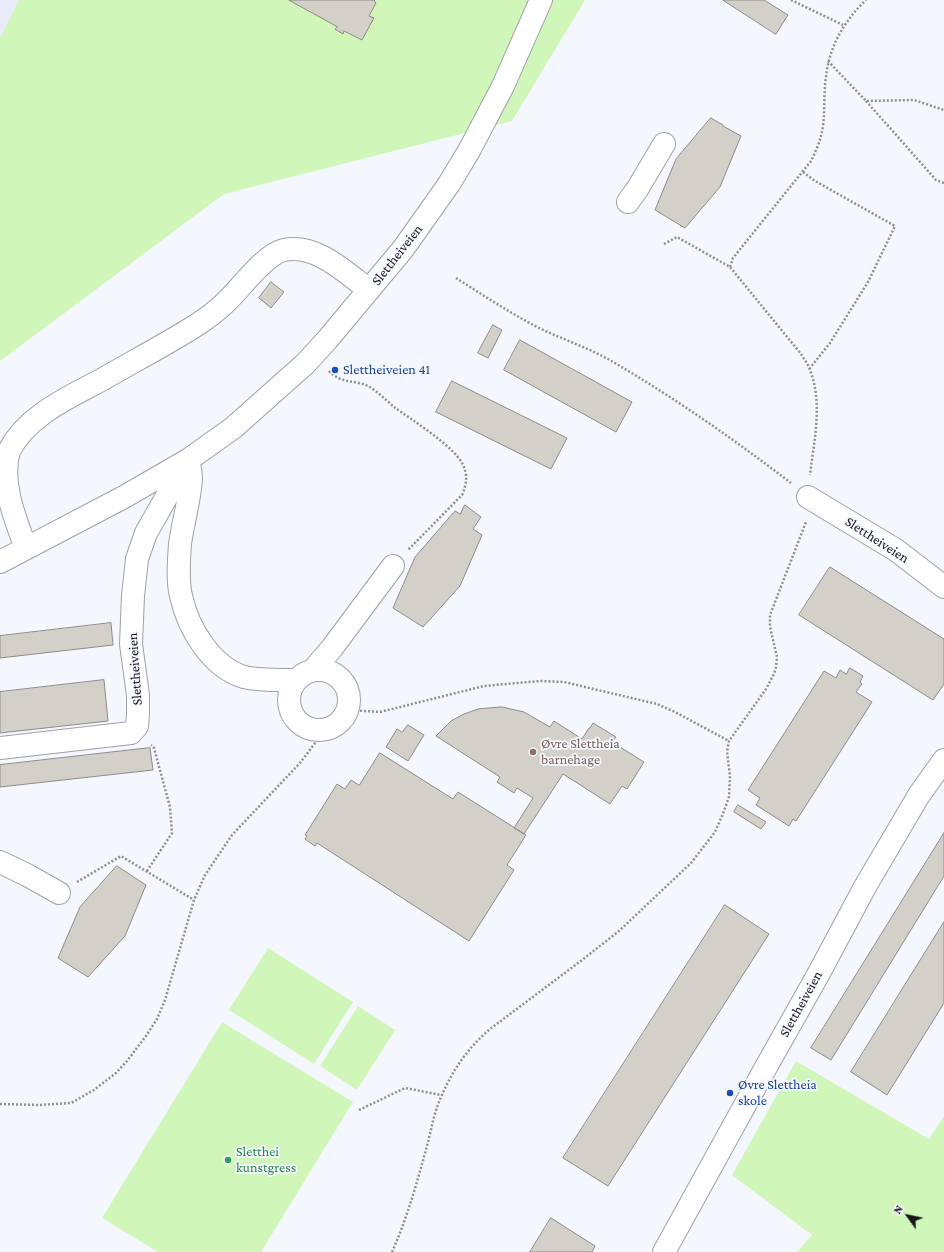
<!DOCTYPE html>
<meta charset="utf-8">
<style>
body{margin:0}
#map{position:relative;width:944px;height:1252px;overflow:hidden;background:#f5f7fe;font-family:"Crimson Pro",serif}
canvas{display:block}
.north{position:absolute;left:888px;top:1196px;width:40px;height:40px;-webkit-text-stroke:3px #f5f7fe;paint-order:stroke;rotate:303deg;font-size:11px;font-weight:700;line-height:16px;text-align:center;color:#151618}
.north::after{content:'';display:block;margin:auto;width:14px;height:18px;background:#151618;clip-path:polygon(50% 0,100% 100%,50% 72%,0 100%)}
</style>
<div id="map">
<canvas width="944" height="1252"></canvas>
<div class="north">N</div>
</div>
<script>
const ctx = document.querySelector('canvas').getContext('2d');
ctx.lineJoin = 'round';
function fill(path, color) { ctx.fillStyle = color; ctx.fill(path, 'evenodd'); }
function stroke(path, color, width, dash) { ctx.strokeStyle = color; ctx.lineWidth = width; ctx.lineCap = dash ? 'butt' : 'round'; ctx.setLineDash(dash || []); ctx.stroke(path); }
function drawText(font, color, halo, rows, align = 'center') {
  ctx.font = font + ' "Crimson Pro",serif'; ctx.lineWidth = 3.5; ctx.setLineDash([]); ctx.textBaseline = 'middle'; ctx.strokeStyle = halo; ctx.fillStyle = color; for (const [text, x, y, turn = 0] of rows) {
    ctx.save(); ctx.translate(x, y); ctx.rotate((+turn || 0) * Math.PI / 180); ctx.textAlign = isNaN(turn) ? turn : align; if (halo) ctx.strokeText(text, 0, 0); ctx.fillText(text, 0, 0); ctx.restore();
  }
}
const built = new Path2D(`
 M0 0H19L0 38Z`);
const green = new Path2D(`
 M19 0H585L512 121 224 194 0 361V38Z
 M268 948 353 1002 314 1064 229 1010Z
 M358 1006 395 1030 357 1090 320 1066Z
 M222 1022 353 1102 261 1252H158L102 1218Z
 M796 1061 929 1139 944 1116V1252H797L812 1235 732 1175Z`);
const building = new Path2D(`
 M289 0H375L374 1 376 3 369 16 374 18 362 40 344 31 343 34 335 29 337 27Z
 M723 0H764L788 15 776 34Z
 M711 118 723 125V126L741 136 720 187 685 228 655 210 676 159Z
 M271 282 284 292 271 308 259 298Z
 M493 325 502 330 488 358 478 353Z
 M520 340 632 402 616 432 504 370Z
 M452 381 567 438 551 469 436 412Z
 M465 505 481 517 473 529 482 535 460 586 423 627 393 608 415 557 455 511 460 514Z
 M830 567 944 639V684L933 700 799 615Z
 M111 623 113 645 0 658V636Z
 M850 668 863 676 860 682 862 684 856 692 872 702 796 821 793 819 789 826 756 805 760 798 748 790 824 671 836 678 840 670 846 674Z
 M104 680 108 721 0 733V692Z
 M502 707 524 712 550 727 554 721 582 739 589 728H590L593 723 616 737 612 742 644 762 627 789 622 786 610 804 563 774 524 834 514 828 533 798 517 788 514 793 497 782 500 777 436 736 451 721 464 714 478 709Z
 M408 725 424 735 408 761 386 747 397 729 402 732Z
 M150 748 153 770 0 787V765Z
 M380 753 453 799 458 792 526 835 507 865 514 870 469 941 317 843 315 846 305 839 307 836 305 835 337 784 345 789 351 780 359 785Z
 M738 805 766 822 761 829 734 812Z
 M944 833V876L831 1060 811 1048Z
 M117 866 146 885 125 936 88 977 58 958 80 907Z
 M725 905 769 934 608 1186 563 1158Z
 M944 922V1003L887 1095 851 1072Z
 M551 1218 595 1246 592 1252H530Z`);
const path = new Path2D(`
 M791 0 843 25
 M828 61 866 101 914 100 944 110
 M866 101 936 180 944 183
 M803 172 815 181 895 226 868 282 830 343 810 368
 M664 244 677 237 730 267 801 354C804 359 808 364 810 370 823 403 814 441 810 475
 M730 267 733 258 811 161C815 153 819 144 821 136 826 118 823 95 826 77 829 47 844 21 866 0
 M456 278C483 295 510 313 539 328 562 339 586 347 608 359 672 396 732 438 791 483
 M329 371C343 385 353 379 368 386 377 391 386 400 394 407 412 420 452 445 462 463 468 475 467 483 462 495L408 550
 M348 710 380 712 484 686 540 681 564 682 657 704 675 712 729 741
 M147 871 172 833 170 807 154 748 151 745
 M77 882 121 856 194 900
 M0 1104 40 1105 71 1103 94 1090 116 1073 127 1061 146 1036 157 1019 165 1000 194 900 205 875 232 835 300 763 325 730
 M359 1110 405 1088 441 1095
 M392 1252C408 1216 418 1179 428 1142 432 1126 435 1109 442 1095 453 1069 469 1047 490 1029L582 960 619 931 691 863 715 832 722 816 729 797 730 776 727 752 729 741 766 689 774 674 776 667 777 657 770 627V615L806 522`);
const minor = new Path2D(`
 M628 202 638 188 664 144
 M188 460C189 465 191 472 191 478 190 500 183 522 180 544 179 560 177 580 181 596 188 628 211 667 244 677 261 681 279 680 296 680
 M808 497 896 550 944 587
 M26 548C15 519 0 482 9 451 27 415 70 397 103 379 134 361 165 345 195 326 206 319 217 311 226 302 241 288 265 254 284 250 316 243 346 273 369 290
 M0 562 124 497 188 460 233 428 305 364 327 340 403 249 449 184 470 149 503 86 541 0
 M314 669 332 648 393 566
 M289 700a30 30 0 1 1 60 0a30 30 0 1 1-60 0Z
 M0 748 131 733 137 726 138 715V695L131 644 133 596 137 559 146 533 187 461
 M0 862 27 875 59 893
 M664 1252 761 1076 819 973 866 885 919 795 944 760`);
const markers = [
 [335,370,4,"#1a4fb4"],
 [533,752,4,"#8d6e63"],
 [730,1093,4,"#1a4fb4"],
 [228,1160,4,"#2e9e5b"]
];
const streetNames = [
 ["Slettheiveien",397,255,-52],
 ["Slettheiveien",877,540,33],
 ["Slettheiveien",135,669,-94],
 ["Slettheiveien",801,1004,-61]
];
const transitNames = [
 ["Slettheiveien 41",343,370],
 ["Øvre Slettheia",738,1085],
 ["skole",738,1101]
];
const educationNames = [
 ["Øvre Slettheia",541,744],
 ["barnehage",541,760]
];
const leisureNames = [
 ["Sletthei",236,1152],
 ["kunstgress",236,1168]
];
fill(built, '#e8ebf9');
fill(green, '#d1f6ba');
fill(building, '#d3cfc9');
stroke(building, '#8f8b86', 1);
stroke(minor, '#9ea0a6', 24);
stroke(path, '#8e8f94', 2.5, [2, 2]);
stroke(minor, '#fff', 22);
for (const [x, y, r, color] of markers) { const dot = new Path2D(); dot.arc(x, y, r, 0, 2 * Math.PI); ctx.fillStyle = color; ctx.fill(dot); stroke(dot, '#f5f7fe', 1.5); }
drawText('14px', '#151618', '#f5f7fe', streetNames);
drawText('14px', '#164399', '#f5f7fe', transitNames, 'left');
drawText('14px', '#785e54', '#f5f7fe', educationNames, 'left');
drawText('14px', '#27864d', '#f5f7fe', leisureNames, 'left');
</script>
